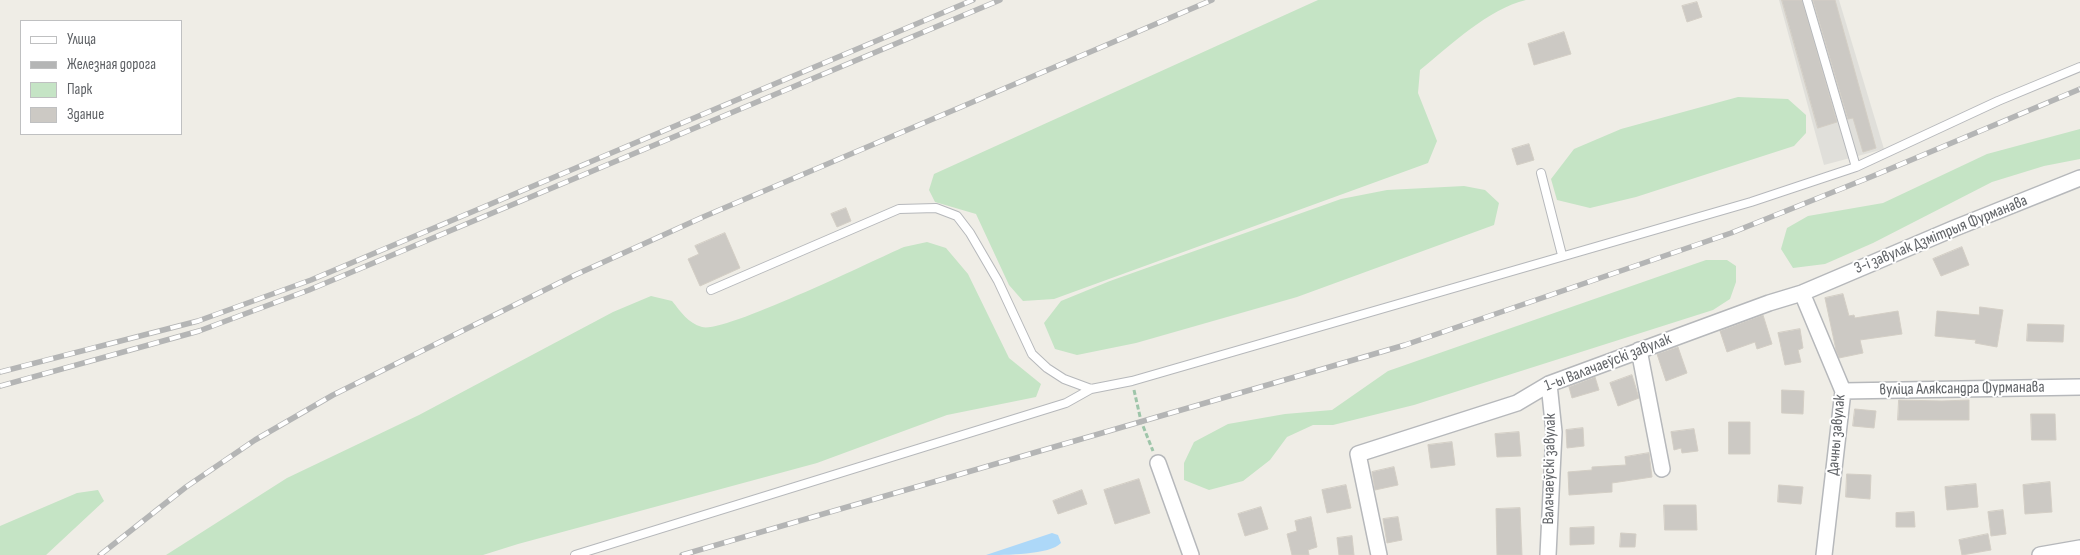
<!DOCTYPE html>
<meta charset="utf-8">
<style>
body{margin:0}
#map{position:relative;width:2080px;height:555px;overflow:hidden;background:#efede6;font-family:"Sofia Sans Condensed",sans-serif}
canvas{display:block}
.legend{position:absolute;left:20px;top:20px;width:162px;height:115px;box-sizing:border-box;background:#fff;border:1px solid #bfc0c1;margin:0;padding:6px 9px;list-style:none;font-size:15px;color:#5e6165}
.legend li{display:flex;align-items:center;gap:10px;height:25px}
.legend b{width:25px;border:1px solid #bfc0c1}
</style>
<div id="map">
<canvas width="2080" height="555"></canvas>
<ul class="legend">
<li><b style="height:6px;background:#fff"></b>Улица</li>
<li><b style="height:6px;background:#b4b5b5"></b>Железная дорога</li>
<li><b style="height:14px;background:#c5e4c5"></b>Парк</li>
<li><b style="height:14px;background:#ccc9c4"></b>Здание</li>
</ul>
</div>
<script>
const ctx = document.querySelector('canvas').getContext('2d');
ctx.lineJoin = 'round';
function fill(path, color) { ctx.fillStyle = color; ctx.fill(path, 'evenodd'); }
function stroke(path, color, width, dash) { ctx.strokeStyle = color; ctx.lineWidth = width; ctx.lineCap = dash ? 'butt' : 'round'; ctx.setLineDash(dash || []); ctx.stroke(path); }
function drawText(font, color, halo, rows, align = 'center') {
  ctx.font = font + ' "Sofia Sans Condensed",sans-serif'; ctx.lineWidth = 4; ctx.setLineDash([]); ctx.textBaseline = 'middle'; ctx.strokeStyle = halo; ctx.fillStyle = color; for (const [text, x, y, turn = 0] of rows) {
    ctx.save(); ctx.translate(x, y); ctx.rotate((+turn || 0) * Math.PI / 180); ctx.textAlign = isNaN(turn) ? turn : align; if (halo) ctx.strokeText(text, 0, 0); ctx.fillText(text, 0, 0); ctx.restore();
  }
}
const industrial = new Path2D(`
 M1779 0H1839L1884 149 1824 165Z`);
const green = new Path2D(`
 M1318 0H1526C1488 9 1451 45 1420 70L1418 93 1437 141 1428 163 1054 299 1023 301 1009 285 976 214 935 202 929 190 934 174Z
 M1738 97 1788 99 1806 115V133L1794 146 1636 197 1590 208 1557 200 1551 179 1574 149 1621 129Z
 M2080 129V159L2044 166 1992 182 1873 243 1825 264 1793 268 1781 249 1787 228 1808 216 1883 203 1987 154Z
 M1464 186 1485 190 1499 203 1494 225 1297 297 1136 343 1077 355 1055 349 1044 323 1061 301 1110 281 1341 199 1387 190Z
 M927 242 946 248 968 274 1009 358 1041 384 1036 397 947 415 817 463 518 544 483 555H166L287 478 419 415 613 312 651 296 672 301C681 312 688 323 702 327 723 334 874 260 904 247Z
 M1706 260H1727L1736 266V282L1730 299 1713 310 1414 405 1333 425H1313L1287 437 1270 460 1243 481 1209 490 1184 480V463L1194 442 1228 424 1285 414 1332 410 1388 371Z
 M98 490 104 501 46 555H0V526L77 493Z`);
const water = new Path2D(`
 M1052 533 1058 535 1061 543C1050 555 1005 555 986 555Z`);
const building = new Path2D(`
 M1782 0H1802L1837 122 1818 128Z
 M1813 0H1835L1876 148 1863 152 1853 118 1848 119Z
 M1697 2 1702 17 1687 22 1682 6Z
 M1564 32 1571 54 1534 65 1528 44Z
 M1529 144 1534 160 1517 165 1512 149Z
 M846 208 851 221 837 227 831 214Z
 M725 233 740 268 700 286 688 259 699 254 695 246Z
 M1962 247 1969 265 1941 276 1933 259Z
 M1843 294 1849 316 1854 315 1855 318 1898 311 1902 334 1860 340 1863 353 1839 358 1836 350 1825 298Z
 M1980 307 2003 310 1997 347 1975 343 1976 340 1935 336 1937 311 1979 315Z
 M1763 315 1772 344 1757 349 1755 342 1727 352 1720 331Z
 M2028 324 2064 325 2063 342 2027 341Z
 M1800 329 1803 348 1798 350 1801 362 1785 365 1778 333Z
 M1678 347 1687 373 1666 381 1657 354Z
 M1632 375 1639 398 1618 406 1610 383Z
 M1595 377 1599 390 1572 398 1569 387Z
 M1782 390 1804 391 1803 414 1782 413Z
 M1899 400 1942 401 1969 400V420H1898Z
 M1855 409 1876 411 1874 428 1853 426Z
 M2031 414H2055L2056 440H2032Z
 M1729 422H1750V454H1729Z
 M1583 428 1584 446 1567 448 1566 430Z
 M1694 429 1698 451 1682 453 1681 448 1674 450 1671 432Z
 M1519 432 1521 456 1497 457 1495 434Z
 M1452 442 1455 465 1431 468 1428 445Z
 M1649 453 1652 477 1612 483V492L1569 495 1568 472 1592 470V467L1626 465 1625 457Z
 M1394 467 1398 485 1375 490 1372 472Z
 M1847 474 1871 475 1870 499 1846 497Z
 M1139 479 1150 513 1115 524 1104 490Z
 M2050 482 2052 512 2025 514 2023 485Z
 M1976 484 1978 507 1947 510 1945 487Z
 M1346 485 1351 508 1327 513 1322 490Z
 M1779 485 1803 487 1801 504 1778 502Z
 M1082 490 1087 504 1058 514 1053 501Z
 M1664 505H1696L1697 530H1665Z
 M1261 507 1268 529 1245 536 1238 514Z
 M1520 508 1522 555H1497L1496 509Z
 M2003 510 2006 534 1991 536 1988 512Z
 M1914 512 1915 527H1896V513Z
 M1311 517 1317 547 1308 550 1309 555H1292L1287 534 1297 531 1295 521Z
 M1398 517 1402 540 1387 543 1383 519Z
 M1594 527V544L1570 545V528Z
 M1621 533 1636 534 1635 547H1620Z
 M1988 534 1991 550 1962 555 1959 540Z
 M1352 536 1354 555H1339L1337 538Z`);
const path = new Path2D(`
 M1134 390 1141 421 1153 451`);
const lane = new Path2D(`
 M1807 0 1856 167 1998 101 2080 67
 M1541 173 1562 255
 M711 290 899 209 936 208 957 216 970 233 998 281 1032 354 1047 368 1064 379 1091 389 1132 381 1751 202 1856 167
 M575 555 1066 403 1091 389`);
const street = new Path2D(`
 M1802 293 1843 391 1824 555
 M1639 350 1662 469
 M1843 391 2080 387
 M1158 463 1191 555
 M1379 555 1358 454 1517 403 1549 384 1769 303 1802 293 1955 228 2080 178
 M1548 555 1554 432 1549 384
 M2040 555 2080 548`);
const rail = new Path2D(`
 M0 372 198 321 311 280 973 0
 M0 386 199 331 309 290 1000 0
 M100 555 186 487 255 440 333 395 575 275 703 217 1212 0
 M682 555 1405 345 1731 233 1873 176 2080 89`);
const streetNames = [
 ["3-і завулак Дзмітрыя Фурманава",1941,235,-22],
 ["1-ы Валачаеўскі завулак",1608,363,-21],
 ["вуліца Аляксандра Фурманава",1962,389,-1],
 ["Дачны завулак",1837,435,-85],
 ["Валачаеўскі завулак",1550,469,-89]
];
fill(industrial, '#e0dfda');
fill(green, '#c5e4c5');
fill(water, '#add8f8');
fill(building, '#ccc9c4');
stroke(building, '#d3cec5', 1);
stroke(lane, '#b6b8bb', 10);
stroke(street, '#b6b8bb', 18);
stroke(path, '#9ec5a9', 3, [5, 2.5]);
stroke(lane, '#fff', 8);
stroke(street, '#fff', 15);
stroke(rail, '#b4b5b5', 5.5);
stroke(rail, '#fff', 4, [11]);
drawText('16px', '#5e6165', '#fff', streetNames);
</script>
